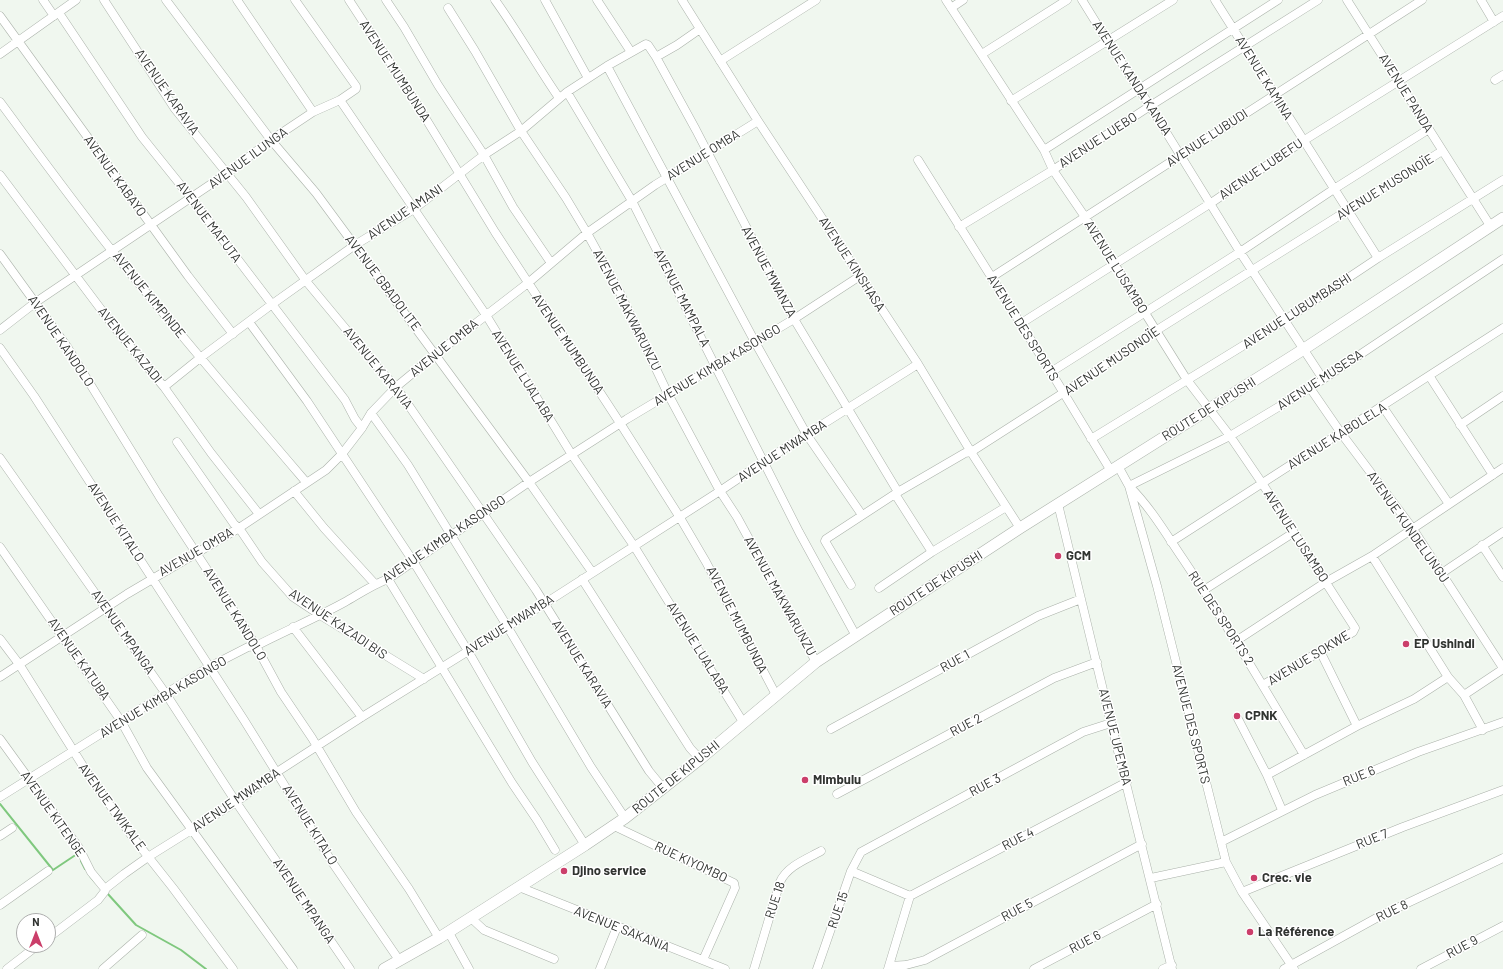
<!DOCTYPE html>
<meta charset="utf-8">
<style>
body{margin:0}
#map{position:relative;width:1503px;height:969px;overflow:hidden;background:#f0f7ef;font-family:Barlow,sans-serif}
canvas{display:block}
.north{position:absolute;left:16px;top:913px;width:40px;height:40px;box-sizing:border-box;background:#fff;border:1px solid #adaead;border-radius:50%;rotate:0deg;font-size:11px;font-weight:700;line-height:16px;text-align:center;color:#313431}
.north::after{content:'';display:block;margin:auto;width:14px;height:18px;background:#cb3e6a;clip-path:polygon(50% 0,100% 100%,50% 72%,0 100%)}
</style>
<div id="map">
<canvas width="1503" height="969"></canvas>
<div class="north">N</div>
</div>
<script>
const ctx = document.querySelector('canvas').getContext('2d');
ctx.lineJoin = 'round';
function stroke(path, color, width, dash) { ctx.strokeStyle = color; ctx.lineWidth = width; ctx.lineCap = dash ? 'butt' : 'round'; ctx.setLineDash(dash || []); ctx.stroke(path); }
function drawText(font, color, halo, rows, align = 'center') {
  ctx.font = font + ' Barlow,sans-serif'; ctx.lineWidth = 3; ctx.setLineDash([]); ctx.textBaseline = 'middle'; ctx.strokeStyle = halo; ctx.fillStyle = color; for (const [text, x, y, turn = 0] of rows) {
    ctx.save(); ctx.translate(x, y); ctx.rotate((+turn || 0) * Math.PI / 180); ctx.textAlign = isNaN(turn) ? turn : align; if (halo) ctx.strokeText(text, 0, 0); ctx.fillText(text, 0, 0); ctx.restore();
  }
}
const stream = new Path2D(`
 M0 804 53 870 77 854 78 855
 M81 861 85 869
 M90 876 96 883
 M107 893 136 925 181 950 206 969`);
const minor = new Path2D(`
 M43 0 54 16
 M104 0 175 109 246 197 306 281 379 369 396 387 536 590 649 771 663 788
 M166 0 271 140 316 193 529 482 592 572
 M237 0 313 112
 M349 0 415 101 495 232 620 423 679 516 706 562 776 695
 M386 0 404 27 438 85 484 155 513 207 551 263
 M495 0C518 32 537 66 559 98
 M545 0 588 78
 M597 0 631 52
 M682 0 758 121 918 364 971 452 1020 528
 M946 0 1044 150 1053 170 1085 217 1187 380 1230 436 1262 483 1355 628 1353 632 1263 685
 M1082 0 1108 42 1150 106 1240 252 1323 379
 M1215 0 1378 258
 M1347 0 1491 227
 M1481 0 1494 22
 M448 8 475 51 521 131 566 198 587 233 620 293 668 394 720 491 737 517 816 662
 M951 8 963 0
 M59 13 142 137 191 198 345 400 355 419 362 428
 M0 16 188 276 233 334
 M0 54 76 0
 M982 54 1067 0
 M656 57 677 45 700 29
 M720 61 816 0
 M607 66 755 342 807 435 862 515
 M1495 80 1503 75
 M567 92 632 201 799 532 856 636
 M340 100 486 315 572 455 634 546 743 722
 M1011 101 1173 0
 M0 102C37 152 74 203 113 252 176 330 241 406 306 482
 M1044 150 1278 0
 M918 160 1051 372 1111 471
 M0 175 115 328 164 387 211 453 259 514
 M959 227 1053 170 1150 106 1318 0
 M0 254 68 348 159 496 236 614 256 646 281 692 312 738 356 812 409 889 439 938
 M992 277 1422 0
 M249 322 307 401 413 561 468 651 532 762 585 845
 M1020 324 1211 203 1303 141 1503 16
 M0 330 36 302 226 174 271 140 313 112 340 100 356 89V86L295 0
 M0 348 34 396 244 720 332 862 399 960
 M1051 372 1240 252 1334 189 1429 129
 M1430 377 1493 475
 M164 387 200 358 271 305 355 245 414 209 484 155 521 131 567 92 607 66 646 44 648 45 656 57 696 130 794 319 898 492
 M1310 388 1341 433 1413 529 1503 668
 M1383 407 1449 504
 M371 413 408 465 507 626 591 767 625 818
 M1460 425 1503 396
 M1091 439 1285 320 1378 258 1503 180
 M177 442 234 524 239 528 262 562 293 597 320 615 424 679
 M0 458 166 694 236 802 350 969
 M1118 466 1129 486 1157 586 1226 862 1242 892 1294 969
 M294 491 324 528 375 584
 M895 494 932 552
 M1058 504 1111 723 1172 969
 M1171 542 1503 328
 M1482 545 1503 577
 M0 547 121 721 147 768 293 969
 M1372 556 1448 677 1464 695 1483 730
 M1442 573 1503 532
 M388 579 512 783 537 820 555 850
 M582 579 690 748 700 759
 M851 585 825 541 826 539 898 492 965 453 971 452 1063 393 1157 330 1442 151
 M879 588 932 552 1006 507
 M1204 590 1293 533
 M293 627 362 717
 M0 639 19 664 88 774 131 835 173 888 233 969
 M1236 641 1326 582 1372 556 1503 468
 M1320 651 1357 726
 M0 677 127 594 239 528 326 470 342 454 362 428 371 413 396 387 436 354 528 283 587 233 655 185 758 121
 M1464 695 1503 669
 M1237 717 1267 775 1282 810
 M831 729 1038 616 1081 599
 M0 739 79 848 91 872 105 889
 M1304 755C1265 689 1226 623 1183 559 1166 534 1151 508 1129 486L1230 436 1310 388 1503 259
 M1267 775 1357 726 1414 699 1448 677
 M837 794 1054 678 1097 662
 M0 797 121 721 209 667 248 647 256 646C285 631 316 618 345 602 359 594 372 585 388 579L529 482 627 419 794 319 860 276
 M614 826 734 883 735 888 703 960
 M0 836 12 828
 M1221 842 1315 795 1418 752 1503 722
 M851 871 910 896
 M1151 878 1226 862
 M519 887 725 969
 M105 889 124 874 148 857 236 802 277 772 362 717 544 604 720 491 763 462 918 364
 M1242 892 1403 827 1503 790
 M910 896 1127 782
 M0 905 48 871
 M471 918 484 930 554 959
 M448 931 469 969
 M48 938 98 900 105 891V889
 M889 966 906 965 925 960 1142 844
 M7 969 38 945
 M103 969 142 935
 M600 969 617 927
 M754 969 780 882C787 866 807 859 821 851
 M817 969 851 871 861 852 1083 732 1111 723
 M888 969 910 896
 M1034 969 1157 904
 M1163 969 1172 965
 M1284 969 1380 916 1503 858
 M1421 969 1503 926`);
const highway = new Path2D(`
 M384 969 439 938 585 845 625 818 700 759 816 662 1020 528 1304 349 1503 218`);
const markers = [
 [1058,556,4,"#cb3e6a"],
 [1406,644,4,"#cb3e6a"],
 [1237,716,4,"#cb3e6a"],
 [805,780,4,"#cb3e6a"],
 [564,871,4,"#cb3e6a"],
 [1254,878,4,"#cb3e6a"],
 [1250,932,4,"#cb3e6a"]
];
const streetNames = [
 ["AVENUE MUMBUNDA",395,71,57],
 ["AVENUE KANDA KANDA",1132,78,57],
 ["AVENUE KAMINA",1264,78,58],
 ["AVENUE KARAVIA",167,92,55],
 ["AVENUE PANDA",1406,93,58],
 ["AVENUE LUBUDI",1207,138,-33],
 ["AVENUE LUEBO",1098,140,-33],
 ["AVENUE OMBA",703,155,-32],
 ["AVENUE ILUNGA",248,158,-36],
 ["AVENUE LUBEFU",1261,169,-34],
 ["AVENUE KABAYO",115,176,54],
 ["AVENUE MUSONOÏE",1385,187,-32],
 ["AVENUE AMANI",405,212,-34],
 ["AVENUE MAFUTA",209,222,53],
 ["AVENUE KINSHASA",852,264,57],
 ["AVENUE LUSAMBO",1116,267,58],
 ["AVENUE MWANZA",769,272,62],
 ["AVENUE GBADOLITE",383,283,53],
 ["AVENUE KIMPINDE",149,295,51],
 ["AVENUE MAMPALA",682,298,63],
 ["AVENUE MAKWARUNZU",627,310,63],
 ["AVENUE LUBUMBASHI",1297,311,-33],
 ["AVENUE DES SPORTS",1023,328,58],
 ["AVENUE KANDOLO",61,341,56],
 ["AVENUE MUMBUNDA",568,344,56],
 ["AVENUE KAZADI",130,345,51],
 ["AVENUE OMBA",444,348,-39],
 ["AVENUE MUSONOÏE",1112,361,-34],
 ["AVENUE KIMBA KASONGO",717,365,-31],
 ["AVENUE KARAVIA",378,368,51],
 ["AVENUE LUALABA",523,376,58],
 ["AVENUE MUSESA",1320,380,-33],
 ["ROUTE DE KIPUSHI",1209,409,-32],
 ["AVENUE KABOLELA",1337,436,-32],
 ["AVENUE MWAMBA",782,451,-33],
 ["AVENUE KITALO",116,522,57],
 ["AVENUE KUNDELUNGU",1408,527,55],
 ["AVENUE LUSAMBO",1296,536,57],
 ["AVENUE KIMBA KASONGO",444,539,-34],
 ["AVENUE OMBA",196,552,-30],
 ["ROUTE DE KIPUSHI",936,583,-33],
 ["AVENUE MAKWARUNZU",780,596,61],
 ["AVENUE KANDOLO",235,614,58],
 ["RUE DES SPORTS 2",1221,618,57],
 ["AVENUE MUMBUNDA",737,620,63],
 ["AVENUE KAZADI BIS",338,624,34],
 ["AVENUE MWAMBA",509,625,-32],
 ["AVENUE MPANGA",123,632,55],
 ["AVENUE LUALABA",698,648,58],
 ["AVENUE SOKWE",1309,658,-31],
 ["AVENUE KATUBA",79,659,55],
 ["RUE 1",955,661,-29],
 ["AVENUE KARAVIA",582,664,58],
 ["AVENUE KIMBA KASONGO",163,697,-31],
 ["AVENUE DES SPORTS",1191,724,76],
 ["RUE 2",966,725,-28],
 ["AVENUE UPEMBA",1115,737,76],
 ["RUE 6",1359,776,-22],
 ["ROUTE DE KIPUSHI",676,777,-39],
 ["RUE 3",985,785,-28],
 ["AVENUE MWAMBA",236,800,-34],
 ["AVENUE TWIKALE",112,807,54],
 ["AVENUE KITENGE",53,814,55],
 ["AVENUE KITALO",310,825,58],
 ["RUE 4",1018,839,-28],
 ["RUE 7",1372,839,-22],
 ["RUE KIYOMBO",691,862,25],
 ["RUE 18",775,900,-72],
 ["AVENUE MPANGA",304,901,56],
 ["RUE 15",838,910,-71],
 ["RUE 5",1017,910,-28],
 ["RUE 8",1392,911,-26],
 ["AVENUE SAKANIA",622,929,22],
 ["RUE 6",1085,942,-28],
 ["RUE 9",1462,947,-28]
];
const poiNames = [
 ["GCM",1066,556],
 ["EP Ushindi",1414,644],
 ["CPNK",1245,716],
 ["Mimbulu",813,780],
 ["Djino service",572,871],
 ["Crec. vie",1262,878],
 ["La Référence",1258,932]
];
stroke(stream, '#7fc87e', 2);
stroke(minor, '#aab1a9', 9);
stroke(highway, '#aab1a9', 12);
stroke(minor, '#fff', 8);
stroke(highway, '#fff', 11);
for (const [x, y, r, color] of markers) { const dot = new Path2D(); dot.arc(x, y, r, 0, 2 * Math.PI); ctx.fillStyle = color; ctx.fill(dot); stroke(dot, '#fff', 1.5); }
drawText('13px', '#313431', '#fff', streetNames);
drawText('bold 13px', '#313431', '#fff', poiNames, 'left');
</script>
